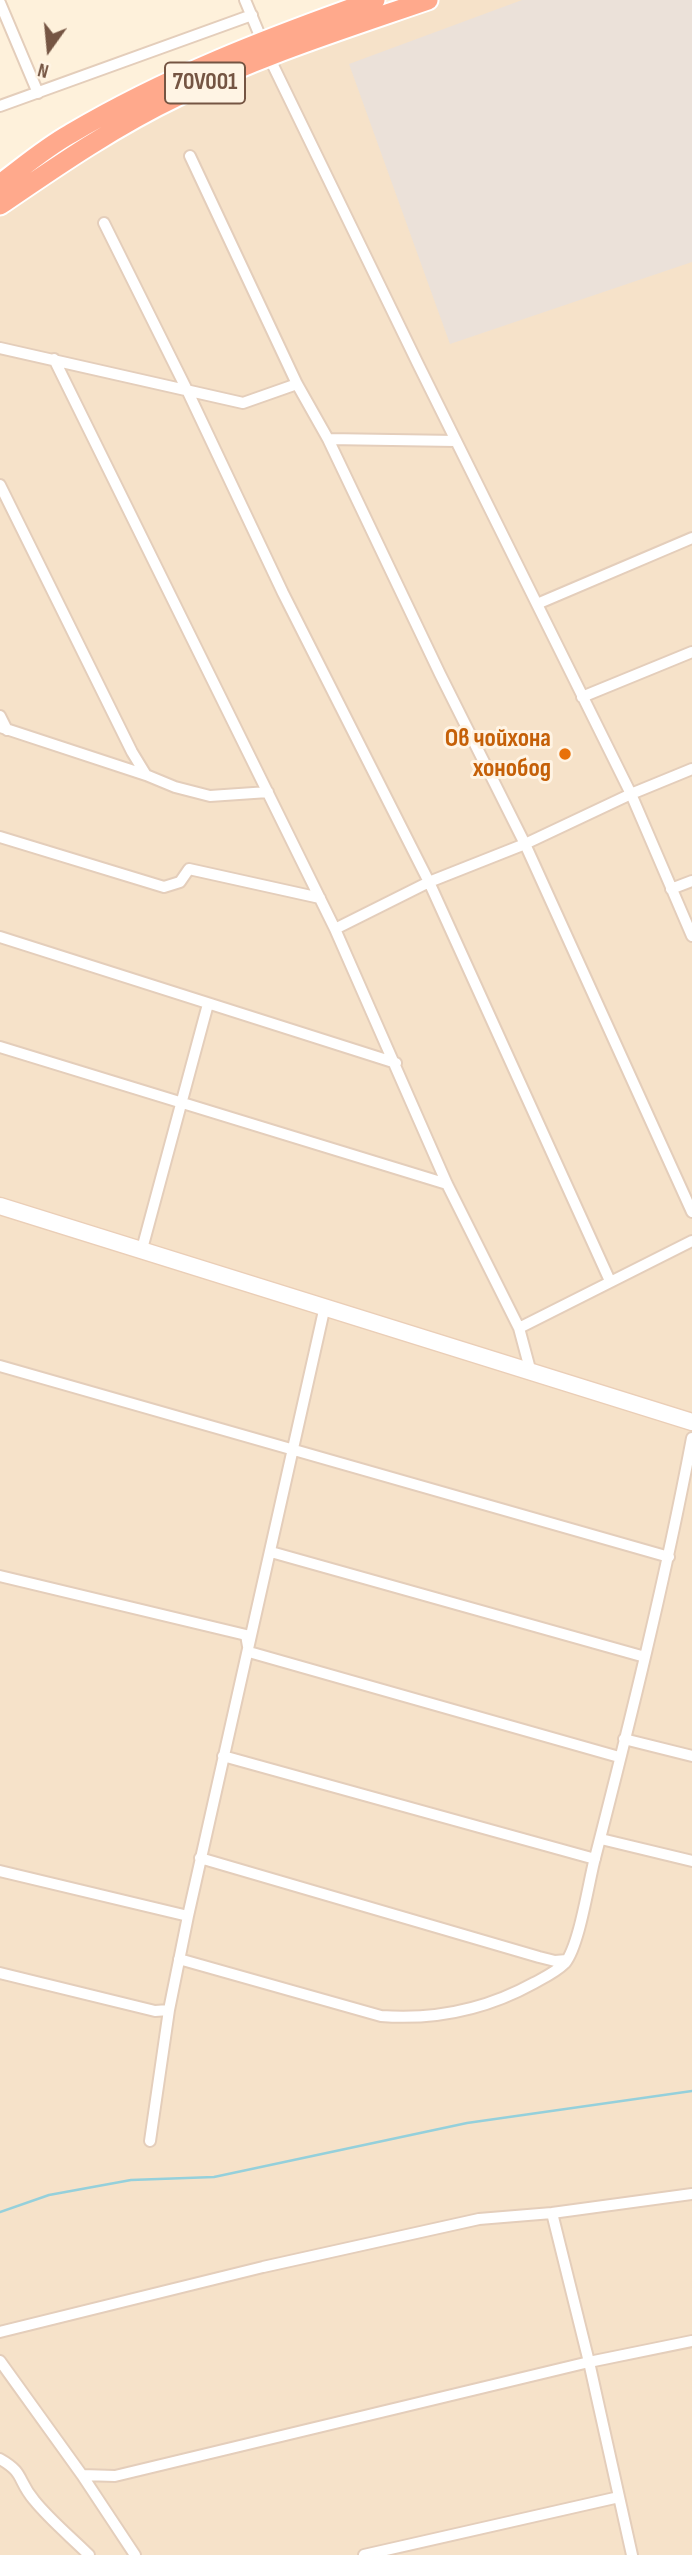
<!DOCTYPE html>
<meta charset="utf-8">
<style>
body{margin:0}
#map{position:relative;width:692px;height:2555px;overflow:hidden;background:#fef1db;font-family:"Sofia Sans Condensed",sans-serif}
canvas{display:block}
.north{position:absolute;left:14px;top:14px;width:70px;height:70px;-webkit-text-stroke:5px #fff4e4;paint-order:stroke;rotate:195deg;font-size:19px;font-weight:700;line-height:28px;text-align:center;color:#755543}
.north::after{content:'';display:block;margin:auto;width:24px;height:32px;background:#755543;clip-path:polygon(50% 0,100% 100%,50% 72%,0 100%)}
</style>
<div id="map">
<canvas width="692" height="2555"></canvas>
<div class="north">N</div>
</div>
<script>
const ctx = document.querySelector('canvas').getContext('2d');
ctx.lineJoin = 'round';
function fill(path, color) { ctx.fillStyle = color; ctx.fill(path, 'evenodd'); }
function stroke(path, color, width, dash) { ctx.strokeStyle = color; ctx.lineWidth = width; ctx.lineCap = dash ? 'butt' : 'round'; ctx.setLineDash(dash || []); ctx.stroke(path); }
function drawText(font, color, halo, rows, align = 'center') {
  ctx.font = font + ' "Sofia Sans Condensed",sans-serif'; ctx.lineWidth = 6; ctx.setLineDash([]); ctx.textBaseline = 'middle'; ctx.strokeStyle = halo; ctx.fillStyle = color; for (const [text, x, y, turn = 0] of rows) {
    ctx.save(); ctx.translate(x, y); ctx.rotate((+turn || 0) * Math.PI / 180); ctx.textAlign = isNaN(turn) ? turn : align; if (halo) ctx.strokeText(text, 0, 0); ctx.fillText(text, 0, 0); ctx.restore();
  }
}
const residential = new Path2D(`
 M428 0H692V2555H0V205L177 96Z`);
const industrial = new Path2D(`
 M522 0H692V262L450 344 349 64Z`);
const stream = new Path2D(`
 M0 2212 49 2195 131 2180 214 2177 467 2123 692 2091`);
const street = new Path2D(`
 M245 0 268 55 418 364 631 794 692 936
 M0 3 38 93
 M0 106 252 15
 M190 156 297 384 328 439 440 674 525 844 692 1212
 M104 223 187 390 283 593 429 882 610 1281
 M0 348 243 403 297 384
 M54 359 335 929 447 1184 519 1328
 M328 439 456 441
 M0 485 132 752 146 775 175 787 210 796 268 792
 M537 604 692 538
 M582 697 692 652
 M0 716 7 730
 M0 727 146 775
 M0 837 164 887 180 882 189 869 320 898
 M671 889 692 881
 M335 929 429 882 525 844 631 794 692 769
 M0 937 396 1063
 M0 1047 447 1184
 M142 1249 208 1004
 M0 1366 669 1557
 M530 1369 519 1328 692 1241
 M271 1552 645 1657
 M0 1576 246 1635 249 1652 619 1757
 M624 1739 692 1756
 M223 1756 595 1859
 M601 1839 692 1861
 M200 1858 539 1957 555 1961 567 1960
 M0 1871 188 1916
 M179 1959 381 2016C434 2020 487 2009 534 1983 545 1977 556 1972 565 1963 579 1946 588 1886 594 1862 630 1722 665 1581 692 1438
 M0 1973 155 2011 169 2010
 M150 2141 169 2010 188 1916 325 1306
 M552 2213 589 2362 632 2555
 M0 2332 263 2267 479 2219 552 2213 692 2194
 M0 2361 82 2475 135 2555
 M0 2459C25 2473 17 2480 34 2500 50 2520 71 2537 89 2555
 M82 2475 115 2476 589 2362 692 2341
 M364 2555 619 2497`);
const secondary = new Path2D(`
 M0 1206 692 1422`);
const highway = new Path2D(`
 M0 184C23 167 45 148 70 134 166 77 270 37 375 0
 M0 205C57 166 115 126 178 96 258 56 344 29 428 0`);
const markers = [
 [565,754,7,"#e8710a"]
];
const shields = [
 [205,83,80]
];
const shieldNames = [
 ["70V001",205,83]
];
const foodNames = [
 ["Ов чойхона",551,739],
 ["хонобод",551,769]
];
fill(residential, '#f6e2c9');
fill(industrial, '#ebe1d9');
stroke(stream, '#95d0db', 2.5);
stroke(street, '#e4cebb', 14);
stroke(secondary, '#eaceb7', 19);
stroke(highway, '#fff', 23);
stroke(street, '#fff', 10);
stroke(secondary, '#fff', 16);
stroke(highway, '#ffa98c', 19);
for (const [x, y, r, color] of markers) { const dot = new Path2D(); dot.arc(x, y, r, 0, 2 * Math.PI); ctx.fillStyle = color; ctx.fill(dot); stroke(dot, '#fff4e4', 2.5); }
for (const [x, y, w] of shields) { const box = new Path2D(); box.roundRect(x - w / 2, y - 20.5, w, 41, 5); ctx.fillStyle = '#fff4e4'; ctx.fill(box); stroke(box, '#755543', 2); }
drawText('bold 24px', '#755543', null, shieldNames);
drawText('bold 26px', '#c56008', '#fff4e4', foodNames, 'right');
</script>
